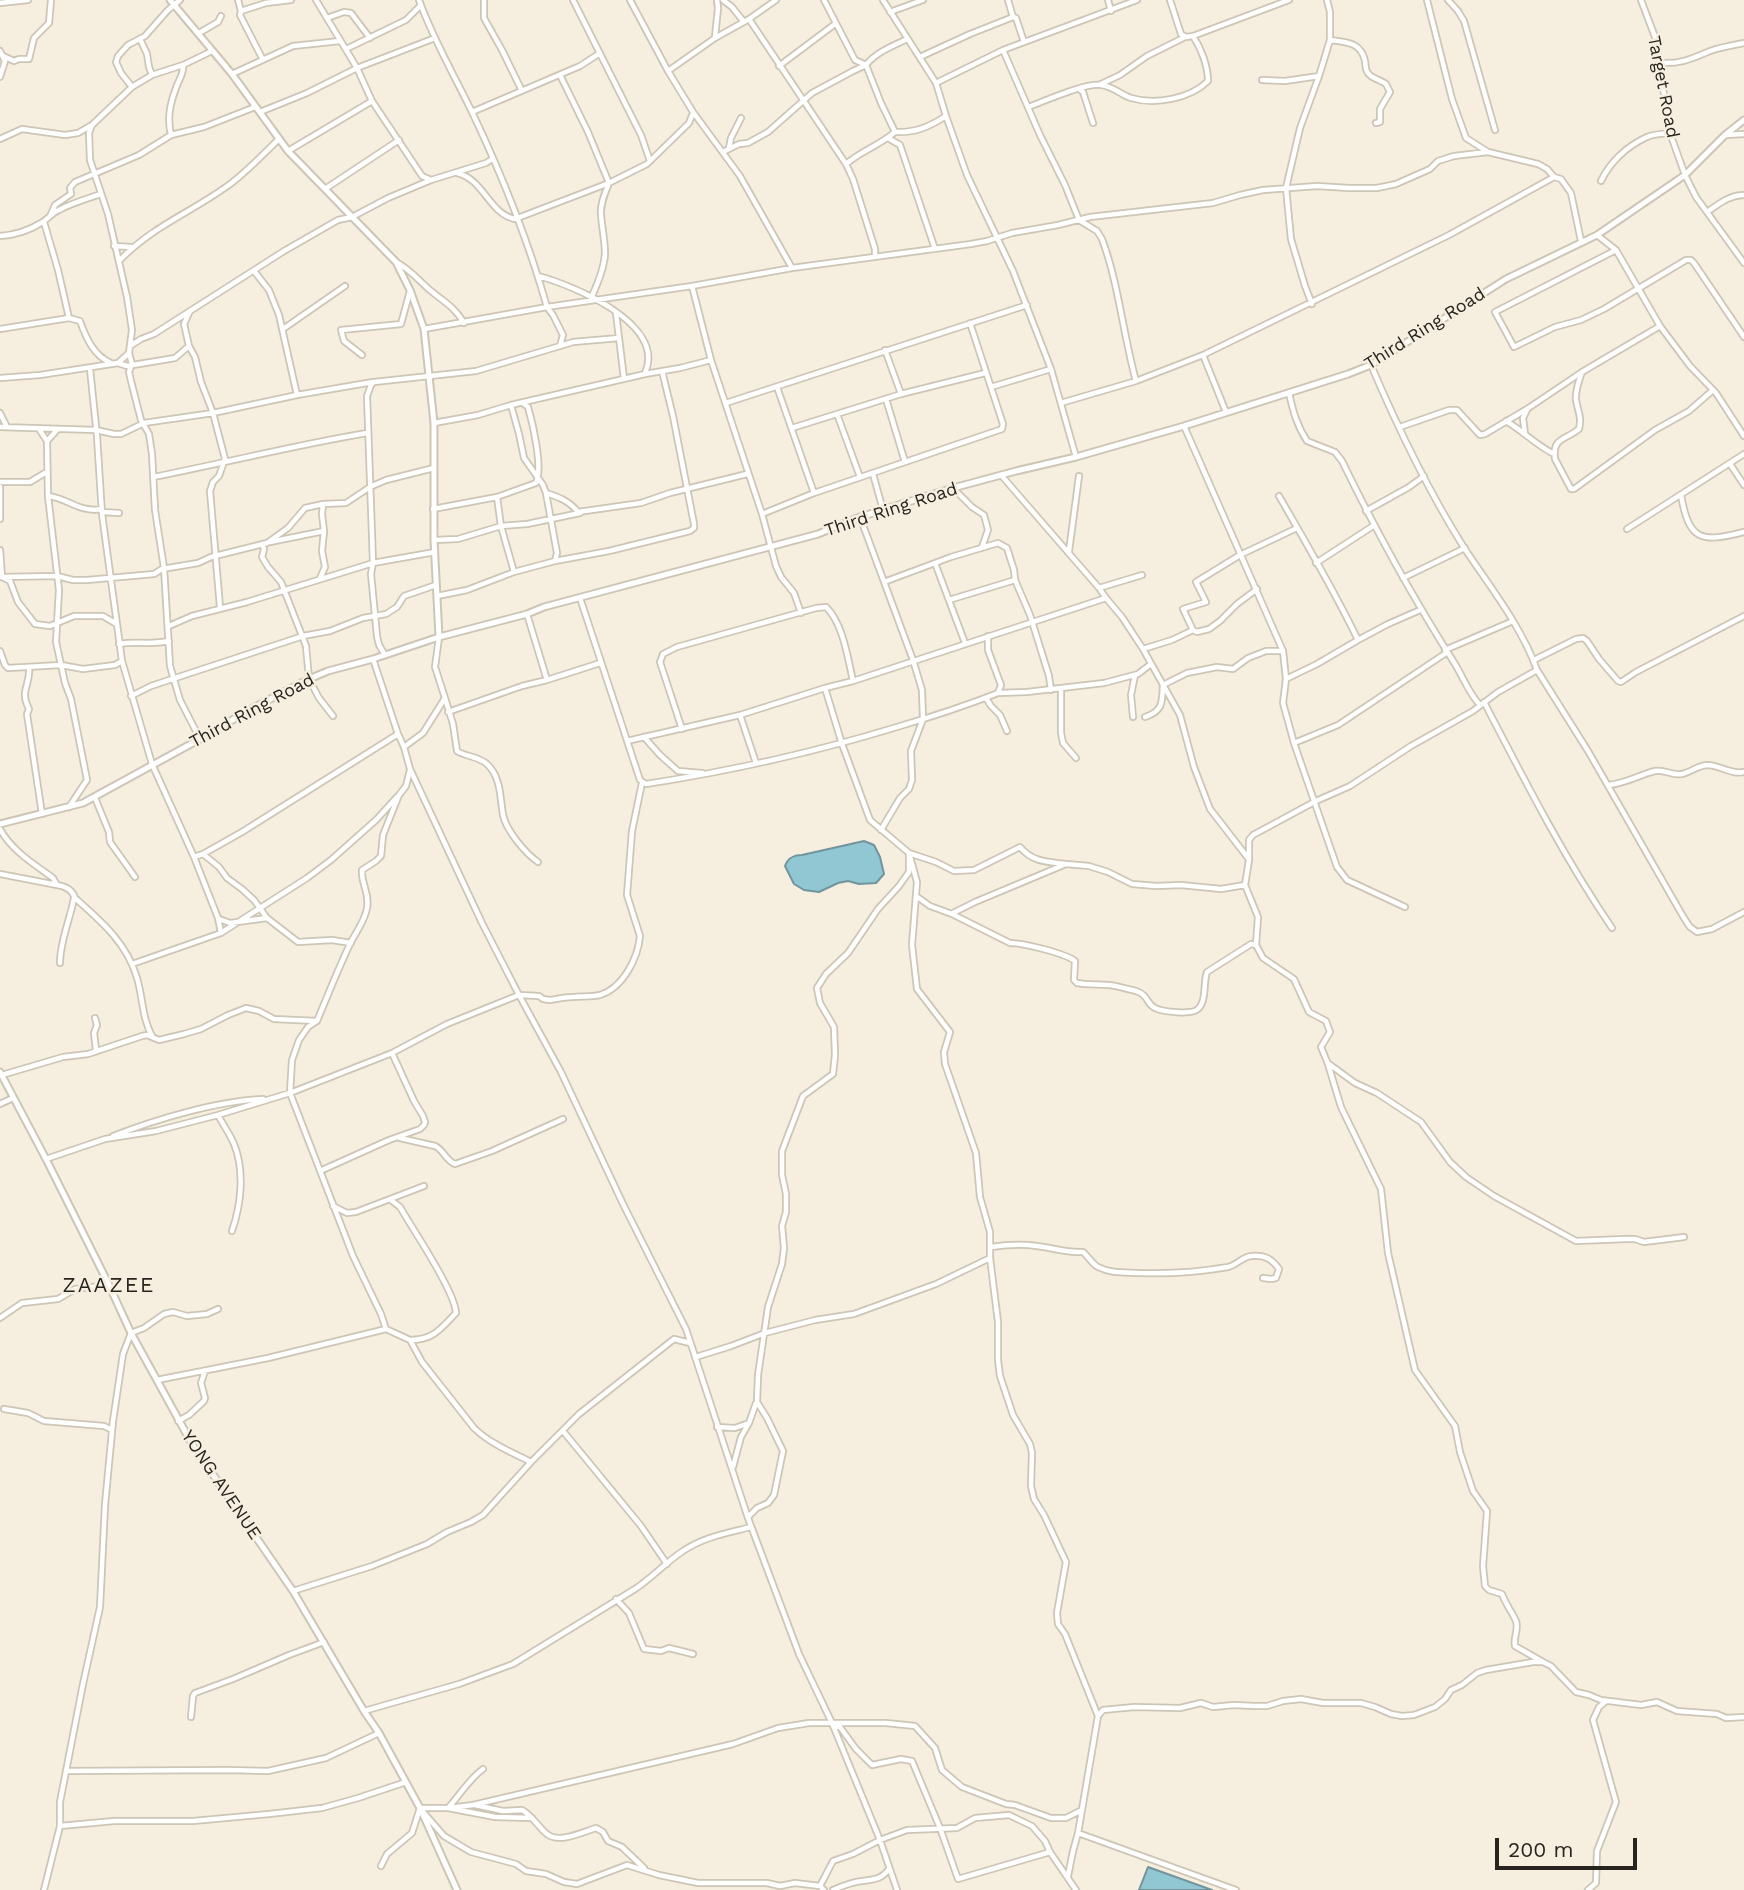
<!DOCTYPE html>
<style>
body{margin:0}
#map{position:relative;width:1744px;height:1890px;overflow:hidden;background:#f6eedf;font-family:"Work Sans",sans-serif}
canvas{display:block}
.scale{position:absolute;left:1495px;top:1838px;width:142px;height:32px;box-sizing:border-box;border:4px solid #27241f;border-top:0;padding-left:9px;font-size:21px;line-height:24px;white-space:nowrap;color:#27241f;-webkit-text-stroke:5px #f6eedf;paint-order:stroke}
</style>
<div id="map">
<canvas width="1744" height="1890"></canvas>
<div class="scale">200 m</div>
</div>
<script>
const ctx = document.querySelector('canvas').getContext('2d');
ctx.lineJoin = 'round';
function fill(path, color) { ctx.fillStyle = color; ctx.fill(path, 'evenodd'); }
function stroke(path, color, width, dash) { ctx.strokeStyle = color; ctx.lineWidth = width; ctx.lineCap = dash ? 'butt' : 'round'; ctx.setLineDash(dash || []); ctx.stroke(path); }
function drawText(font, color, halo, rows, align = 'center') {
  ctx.font = font + ' "Work Sans",sans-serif'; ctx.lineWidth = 5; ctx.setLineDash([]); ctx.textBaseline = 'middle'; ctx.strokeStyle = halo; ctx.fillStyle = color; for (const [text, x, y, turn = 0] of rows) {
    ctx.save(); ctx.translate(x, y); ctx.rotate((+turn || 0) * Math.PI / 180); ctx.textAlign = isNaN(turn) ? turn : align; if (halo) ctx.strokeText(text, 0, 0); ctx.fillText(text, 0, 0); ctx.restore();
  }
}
const water = new Path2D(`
 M864 841 874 845 880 857 884 874 876 883 859 884 848 881 838 883 819 892 804 890 794 884 785 866C788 858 793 855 802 855Z
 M1148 1867 1212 1890H1139Z`);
const street = new Path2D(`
 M238 0 241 11
 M316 0 357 68 372 101 422 176 431 180
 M484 0V18L502 50 522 91
 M573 0 641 135 650 161
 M630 0 668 71 693 112 740 176 792 268
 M723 0 732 7 744 22
 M824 0 855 60 866 65
 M883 0 936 83 946 116 967 175 1013 271 1051 369 1076 457
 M1008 0 1013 17
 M1108 0 1111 11
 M1170 0 1181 34 1186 37 1193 36 1289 0
 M1427 0 1452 99 1466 138 1488 152 1538 164 1547 169 1554 177 1561 179 1571 193 1581 241
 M1448 0 1458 11 1464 21 1495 130
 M1641 0 1655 37 1670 133 1685 175 1696 197 1744 263
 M0 3 28 0
 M890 12 923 0
 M327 18 344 12 351 13 370 38
 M749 19 846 164 853 179 875 249V257
 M199 33 218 22 221 16
 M715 37 718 8 717 0
 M140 39 147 54 149 67 152 75
 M907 39C893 46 876 52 866 65L881 103 895 132C915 133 929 127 946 116
 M1330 40C1346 42 1361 42 1365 61 1366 67 1365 72 1371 76 1375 79 1382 81 1386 84L1390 92 1380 109V122L1376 123
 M346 49 406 20 421 5
 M1003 50 1040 135 1065 185 1079 220 1097 231 1102 239C1119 285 1123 334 1136 381
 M0 51 5 61 0 77
 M3 56 14 61 19 59H29L34 38 49 23 51 0
 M920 57 970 34 1013 17 1016 18 1024 42
 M263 60 240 15 241 11 266 3 291 0
 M1660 63C1681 64 1691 59 1710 51 1721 47 1733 45 1744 43
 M779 66 835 24
 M668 71 715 38 749 19 776 0
 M232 74 293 46 340 41
 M560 75 588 132 609 183C605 193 600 204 601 215 602 228 605 241 605 254 604 269 598 283 592 296
 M1262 80 1285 81 1319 76
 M936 83 1003 50 1137 0
 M1101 84 1120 75 1147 56 1185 37
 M132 87 121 73 116 62 118 56 128 45 145 36 168 10 180 0
 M1079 89 1083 92 1093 123
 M1028 107C1045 101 1084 83 1101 85 1113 86 1121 95 1131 98 1155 105 1190 99 1208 81 1208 66 1201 48 1193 36
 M260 112 307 93 357 68 435 38
 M472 112 580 66 600 53
 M171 135C167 118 170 104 176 88 179 79 184 74 183 65
 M1726 135 1744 134
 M888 138 900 145 935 249
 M0 139 22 129 65 135 78 133 92 125 132 87 152 75 183 65 212 51
 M729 148 731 138 741 118
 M288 151 372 101
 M723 152 739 144 748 143 768 132 812 93 853 71 866 65
 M846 164C861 151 880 145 895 132
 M457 173C484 179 489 214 515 219L609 183 647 164 689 123 693 113
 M1601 181C1610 162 1627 146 1647 137 1654 134 1662 134 1670 133
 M325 189 399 140
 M1707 212C1719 204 1729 195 1744 195
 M51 214 55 205 71 194 70 188 75 182 139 155 171 135 204 127 255 107
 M1597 235 1616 250 1660 326 1690 366 1716 393 1744 436
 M0 236C16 235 28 231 41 223 48 219 52 213 59 210 72 203 86 199 101 194
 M114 246 132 247
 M1616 250 1495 312 1514 347 1555 327 1581 320 1604 309 1686 260H1691L1694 263 1744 337
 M119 261C153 226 188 214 226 187 245 174 262 155 279 139
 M396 262C410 269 419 281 431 291 443 301 456 308 464 323
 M254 271 269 290 279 315 297 395
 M538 276C573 285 667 324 645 373
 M692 286 711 360 762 514 776 566 781 577 794 593 801 613
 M1312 304 1305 286 1291 239 1286 188 1300 128 1319 76 1330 40V12L1327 0
 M189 313 184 324 189 346 195 357 201 382 213 413 225 459 219 476 213 482 210 491 220 607
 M616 313 624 379
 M69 318 80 321C86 338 94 356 111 363
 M0 329 69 318 58 270 44 222
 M283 329 345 286
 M424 329 547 307 692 286 792 268 971 244 987 241 1012 233 1058 225 1090 217 1213 203 1240 195 1263 190 1317 186 1349 188H1377L1396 184 1430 169 1438 161 1454 156 1488 152
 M130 346 141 339 154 334 284 251 338 220 352 217 388 198 431 180 486 163 492 159
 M560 346 573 342 619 338
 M885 350 901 394
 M129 353 132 364 129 372 131 381 141 420 149 434 152 454 155 510 164 568 170 666 180 700 200 739
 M362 355 344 341 341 330 401 324 410 291
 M1203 355 1226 412
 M118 363 127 366 175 358 189 346
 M90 369 97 436 102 514 122 661 152 764 194 857 218 918 221 933
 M1582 372C1579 381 1575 390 1576 400 1578 412 1582 417 1579 429 1566 440 1552 437 1555 459L1571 489H1574L1655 430 1689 411 1713 390
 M0 378 40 375 118 363 129 353 132 330 127 297 108 214 90 160 89 133 92 125
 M777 387 814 493
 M991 387 1051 369
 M1289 393C1293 411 1297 426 1307 441L1335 452 1342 461C1376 531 1413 598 1455 664 1463 677 1469 694 1480 705
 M886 399 905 462
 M726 403 1027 305
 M1061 403 1136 381 1203 355 1449 235 1554 177
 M511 405 519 434 524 458 543 485 546 493C559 497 569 501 578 512L641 503 670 493 747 474
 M0 413 7 427
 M837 414 860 477
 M1506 421C1523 431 1536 445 1554 454
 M434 423 478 415 511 405 645 374 680 368 711 360
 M1184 426 1283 651 1286 679 1283 703 1294 743 1337 867 1347 880 1405 907
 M0 427 96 430 114 434H121L144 423 213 413 297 395 373 382
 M1400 427 1449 410H1457L1480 435 1485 434 1527 409 1582 372 1660 326
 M792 428 901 394 985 373
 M39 429 47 441 48 496 59 590 56 642 65 683 71 699 87 780 69 807
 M1525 434 1523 418 1527 410
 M47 441 57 430
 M1730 464 1744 485
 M873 474 883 510
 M1001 475 1099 588 1106 598 1122 617 1143 649 1180 715 1194 767 1210 809 1248 858
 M153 477C225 463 295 445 367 433
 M0 482H30L45 473
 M0 487V519
 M953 488 972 507 984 515 988 530 982 547
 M546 493 557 553 555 561
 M1681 495C1689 541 1701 543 1744 532
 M48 496C68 498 79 513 102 509
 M1279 496C1306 543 1334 590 1358 640
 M497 497 536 483C543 468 533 424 528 407L524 404
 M433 509 497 497 501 526 514 572
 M1366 511 1409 487 1424 476
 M102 512 119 513
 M762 514 814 493 1002 429 1003 424 970 323
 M860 517 913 660 922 690 923 719 911 751 912 780 909 789 900 798 881 830
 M1627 529 1744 454
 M434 540 458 539 501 526 527 524 580 513
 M270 542 324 531
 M262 544 264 549 262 557 268 567 281 582 306 646 309 679 319 698 333 716
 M0 550 2 577 10 581 18 602 35 624 50 626 74 616H103L115 623
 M1069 551 1079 476
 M935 563 965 643
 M1316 563 1373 526
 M0 577 57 576 73 580H87L154 574 162 569 198 563 211 557 267 543 288 528 305 508 323 504 346 503 370 487 386 480 434 468
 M320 578 325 567 322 551 324 531 322 514 323 504
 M1403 578 1465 548
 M884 582 951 557 998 543 1007 548 1014 570 1015 580 1030 615 1049 676 1051 690
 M1099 588 1142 575
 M437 596 467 590 514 572 555 561 609 551 690 531 694 528V524L673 416 662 371
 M580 598 640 780 646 784C731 771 815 752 897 727 931 717 965 706 998 693L1001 685 988 650V636
 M949 600 1015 580
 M527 614 547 680
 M169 626 192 616 247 602 373 563 435 552
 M1193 630 1197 632 1209 629 1220 621 1237 604 1257 589
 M119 644C135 641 152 645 169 641
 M1143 649 1172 640 1193 630 1183 609 1206 602 1196 582 1240 555 1297 528
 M1445 650 1513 621
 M0 651 5 665 8 668 61 665 83 669 115 665 122 661
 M385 655 379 645 377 636 371 574 373 563 367 396 371 385 374 382 476 371 560 346 563 335 553 315 547 307C528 240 502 175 472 112 454 75 433 39 419 0
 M373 659 398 734 404 747 410 769 482 923 519 995 561 1072 623 1204 686 1329 748 1518 799 1654 832 1723 880 1840 897 1890
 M1534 660 1576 639 1583 638 1587 641 1599 659 1618 681 1621 682 1636 672 1744 616
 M29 667C31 685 19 690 29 709L27 714 42 814
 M1537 670 1588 751 1684 918 1690 927 1697 932 1712 929 1744 912
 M1286 679 1317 664 1358 640 1388 624 1420 610
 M825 688 842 744 870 820 909 853 917 882 912 945 917 989 950 1032 944 1052 945 1064 976 1153 980 1197 990 1232V1258L998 1322V1360L1000 1376 1013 1415 1030 1444 1032 1453 1031 1486 1034 1499 1044 1515 1066 1562 1057 1613 1058 1624 1065 1634 1098 1716 1078 1833 1236 1890
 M1061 689V733L1063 743 1076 758
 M998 693 1027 692 1104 683 1138 674 1151 664
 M131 696 151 686 303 636 330 631 363 618 386 614 397 607 404 596 436 585
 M445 698 453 724 457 751C466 757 478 756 487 764 501 777 500 797 503 815 506 830 525 853 538 862
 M986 698 991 706 1000 715 1007 731
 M1484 702C1524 779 1563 856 1612 928
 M448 712 522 686 547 680 600 663
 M740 715 756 763
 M1133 717 1131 695 1135 675
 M1145 717C1163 711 1162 703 1163 685L1187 673 1217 667 1233 669 1248 658 1266 651H1283
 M682 729 660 662 663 654 677 647 816 608 826 607C843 623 848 659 853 681
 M644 737 660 755 678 771 702 773
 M627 741 740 715 825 688 853 681 1106 598
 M1294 743 1338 725 1446 653
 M404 747 423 733 445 698 435 667 439 637
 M410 770 406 786 399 795 383 835 381 856 376 861 362 870C361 885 370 892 367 908 365 921 356 932 350 944 338 969 328 995 317 1021L308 1027 299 1040 292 1060 290 1093 353 1256 381 1314 386 1329 410 1340 422 1362 474 1428C489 1443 511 1452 531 1462
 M1608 785C1628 783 1638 775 1655 771 1665 769 1672 776 1682 774 1691 772 1697 766 1707 765 1720 765 1731 775 1744 772
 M95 798 109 832 110 842 135 877
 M0 829C12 851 34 864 53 878L57 885C65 886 72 889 75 898 101 921 127 943 137 978 143 998 142 1018 152 1036
 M203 854 219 867 227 878 242 889 254 900 267 918
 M194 857 203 854 242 832 398 734
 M0 874 57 885
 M916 896 930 906 952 914 1010 943C1023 943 1064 953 1075 961L1074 980 1077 983C1087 985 1098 984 1109 985 1118 986 1127 989 1136 991 1149 995 1146 1004 1155 1008 1163 1012 1192 1015 1198 1009 1207 1001 1203 982 1207 972L1251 944 1256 945 1263 958 1294 979 1309 1012 1326 1021 1330 1032 1321 1047 1328 1064 1341 1107 1381 1189 1388 1253 1415 1370 1455 1426 1460 1452 1473 1491 1487 1511 1483 1566 1485 1586 1489 1590 1502 1594C1505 1603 1512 1612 1516 1621 1519 1630 1513 1637 1515 1646L1543 1662
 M953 913 975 902 1066 864 1089 866 1108 872 1132 884 1156 886 1181 885 1221 889 1245 885
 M219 919 230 923 267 918 298 942 332 940 351 943
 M1256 945 1258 917 1245 885 1249 860V840L1253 835 1316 801 1350 786 1411 746 1473 711 1498 692 1537 670C1521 625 1489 586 1463 546 1428 490 1397 426 1371 365
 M60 963C60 941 70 920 74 898
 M132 964 221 933 307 878 331 860 376 820 397 797
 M95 1018 97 1025 94 1033 96 1050
 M1329 1064 1355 1083 1377 1093 1421 1122 1450 1162 1466 1177 1494 1196 1576 1241 1625 1239H1635L1644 1242 1684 1237
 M2 1075 63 1057 88 1054 142 1036 147 1035 159 1040 184 1034 201 1029 228 1015 246 1008 259 1011 274 1019 317 1021
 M0 1104 13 1098
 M218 1115C223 1125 230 1134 234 1144 245 1171 241 1205 232 1231
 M113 1136C157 1119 217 1101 263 1099
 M400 1138 435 1146C444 1150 445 1160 455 1164L492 1151 563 1119
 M46 1159 105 1139 156 1131 218 1115 290 1093 392 1053 447 1024 519 995 539 996 543 999 550 1000C557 999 565 997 572 997 581 996 592 997 600 995 623 988 638 958 640 936L627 895 632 831 642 783
 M320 1171 389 1140 420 1129 424 1125 425 1122 423 1116 414 1101 392 1053
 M391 1200 400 1207 406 1217C418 1237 455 1293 456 1313 441 1328 434 1340 410 1340
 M333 1206 347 1213 356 1212 424 1186
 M991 1247C1004 1245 1024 1244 1037 1246 1053 1248 1067 1253 1083 1252 1089 1257 1092 1264 1098 1267 1112 1274 1126 1272 1141 1273 1171 1274 1199 1272 1228 1267 1237 1265 1243 1256 1252 1256 1265 1255 1272 1259 1279 1269L1276 1278 1271 1279 1263 1278
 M0 1318 22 1303 58 1299 75 1289 109 1285
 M696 1357 731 1346 765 1333 815 1320 854 1314 936 1284 990 1258
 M157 1380 268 1358 386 1329
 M4 1409 28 1413 44 1421 104 1426 112 1430
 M178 1421 189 1415 204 1401 205 1398 201 1383 205 1371
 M717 1427 735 1428 749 1423
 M563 1431 641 1526 667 1564
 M733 1467 741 1437 749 1423 756 1403
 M748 1517 757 1508 768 1503 774 1495 783 1451 767 1418 757 1402 758 1375 768 1307 782 1264 784 1248 782 1226 786 1212V1194L782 1175V1151L803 1096 833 1074 835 1055 834 1027 820 1003 817 988 826 974 848 953 878 909 899 886 909 872V853L936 862 954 871 974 870 1020 847C1032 862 1048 862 1066 864
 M293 1591 372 1566 427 1544 447 1532 471 1522 483 1515 531 1462 579 1414 674 1339 690 1343
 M616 1599 629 1613 644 1649 661 1651 669 1648 693 1654
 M364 1711 459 1684 513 1664 635 1589C652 1578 666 1562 683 1551 703 1537 728 1533 751 1527
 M1098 1716 1103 1710 1134 1707 1180 1708 1201 1703 1213 1707 1234 1705 1254 1706H1267L1283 1701 1301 1699 1323 1703H1361L1375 1707 1391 1714 1402 1716 1414 1715 1435 1707 1445 1699 1451 1690 1462 1685 1477 1673 1486 1670 1533 1662H1543L1551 1666 1576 1692 1589 1695 1601 1700 1641 1705 1657 1702 1677 1711 1717 1714 1726 1718 1744 1717
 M191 1717 193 1696 195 1693 233 1679 289 1655 324 1642
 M833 1726 840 1727 856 1749 872 1765 901 1759 912 1761 940 1828 958 1879 1050 1852
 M483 1769C469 1779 460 1795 448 1808L495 1817 532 1818
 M66 1771 227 1770 268 1771 326 1758 379 1733
 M475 1805 503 1811 522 1810C533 1816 538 1827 547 1834 559 1844 583 1832 596 1828L603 1832 608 1841 622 1847 644 1868
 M423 1812 444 1836 471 1852 516 1864 526 1871 546 1874 564 1882 577 1884 627 1865 659 1875 698 1883H767L780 1886 795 1883 820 1886 824 1890
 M60 1826 114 1821H193L269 1814 322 1808 358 1798 406 1782
 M381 1866 387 1854 412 1833 420 1808H448L473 1805 733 1744 778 1728 809 1723H886L915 1726 935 1748 942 1770 962 1787 1006 1804 1015 1805 1051 1818H1066L1082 1810
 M1068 1876 1073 1851 1078 1833
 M820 1886 833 1861 853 1854 880 1840 907 1830 957 1828 975 1818 1009 1815 1032 1826 1045 1841 1050 1852 1076 1890
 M44 1890 60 1826V1802L83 1684 100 1607 105 1505 113 1421 123 1354 131 1333 144 1328 164 1314 173 1312 187 1316 207 1314 218 1309
 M833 1890C842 1886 852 1882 862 1881 874 1879 881 1880 889 1869
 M1588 1890 1596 1883 1597 1851 1616 1802 1593 1720 1599 1707 1605 1702`);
const secondary = new Path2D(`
 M170 0 232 74 288 151 396 262 410 290 424 329 434 423V540L439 637
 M0 824 83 803 200 739 251 709 309 679 328 671 373 659 439 637 527 614 544 607 818 534 860 517 953 488 1016 471 1076 457 1184 426 1348 374 1371 365 1506 279 1597 235 1685 175 1725 135 1744 120
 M0 1072 46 1159 109 1285 131 1333 192 1444 293 1591 364 1711 379 1733 420 1808 457 1890`);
const streetNames = [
 ["Target Road",1663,87,79],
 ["Third Ring Road",1425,329,-32],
 ["Third Ring Road",891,510,-18],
 ["Third Ring Road",252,711,-28],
 ["YONG AVENUE",221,1485,56]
];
const quarterNames = [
 ["ZAAZEE",109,1286]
];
fill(water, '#91c6d3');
stroke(water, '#71959d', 2);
stroke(street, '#cdc5b6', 8);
stroke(secondary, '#cdc5b6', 9);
stroke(street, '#fff', 4.5);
stroke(secondary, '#fff', 5);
drawText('18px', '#27241f', '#f6eedf', streetNames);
ctx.letterSpacing = '2px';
drawText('21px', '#27241f', '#f6eedf', quarterNames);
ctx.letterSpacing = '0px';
</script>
